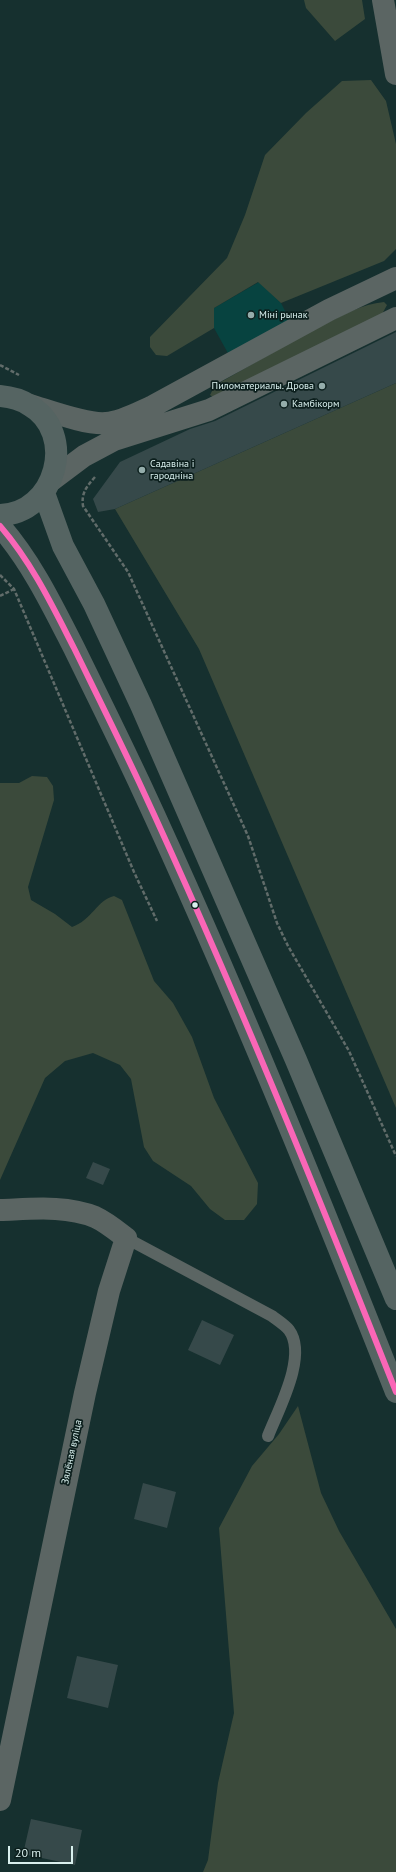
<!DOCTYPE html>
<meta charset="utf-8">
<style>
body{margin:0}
#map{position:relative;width:396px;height:1872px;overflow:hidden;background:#16302f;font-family:"PT Sans",sans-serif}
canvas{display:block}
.scale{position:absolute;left:8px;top:1846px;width:65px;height:18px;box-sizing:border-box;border:2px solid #d9f0ee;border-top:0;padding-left:5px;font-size:12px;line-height:14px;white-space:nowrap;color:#d9f0ee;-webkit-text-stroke:3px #0c1f1d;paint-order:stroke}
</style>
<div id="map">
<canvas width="396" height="1872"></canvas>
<div class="scale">20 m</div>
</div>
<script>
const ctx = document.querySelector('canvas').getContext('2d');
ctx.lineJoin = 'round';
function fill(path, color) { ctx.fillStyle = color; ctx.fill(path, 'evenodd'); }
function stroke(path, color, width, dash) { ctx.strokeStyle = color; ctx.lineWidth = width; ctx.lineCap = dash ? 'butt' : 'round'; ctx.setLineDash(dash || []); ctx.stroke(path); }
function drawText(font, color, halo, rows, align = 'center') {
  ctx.font = font + ' "PT Sans",sans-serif'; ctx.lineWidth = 3.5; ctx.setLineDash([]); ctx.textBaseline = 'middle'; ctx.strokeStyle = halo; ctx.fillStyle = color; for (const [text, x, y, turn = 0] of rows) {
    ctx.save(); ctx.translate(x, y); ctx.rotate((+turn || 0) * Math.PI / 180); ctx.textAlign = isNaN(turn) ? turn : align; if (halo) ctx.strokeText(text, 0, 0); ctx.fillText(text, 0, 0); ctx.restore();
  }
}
const built = new Path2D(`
 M259 282 281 303 290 321 229 355 214 328V308Z`);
const green = new Path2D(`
 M304 0H362L365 19 335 41 306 8Z
 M371 80 386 101 396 144V249L384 261 281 303 258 282 214 308V328L167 356 156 355 150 347V337L227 258 245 215 265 155 306 113 342 81Z
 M384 302 387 305 381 316 213 397 210 395 213 389 221 382C255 363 288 343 323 325 343 315 362 304 384 302Z
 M396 383V1108L199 649 115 509Z
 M32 776 47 777 53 786 54 800 28 887 31 900 55 914 72 927C92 920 97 900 114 896L122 900 154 981 173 1003 192 1037 214 1098 258 1183 257 1204 244 1220H225L210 1209 191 1186 153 1161 144 1147 131 1079 120 1065 93 1053 65 1061 45 1078 0 1180V783H19Z
 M298 1406 321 1493 339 1531 396 1629V1872H203L208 1860 218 1783 234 1713 219 1528 252 1466 279 1434Z`);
const building = new Path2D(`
 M396 332V383L115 509 98 512 93 499 120 462 190 429 215 421Z
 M93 1162 110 1169 103 1185 86 1178Z
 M202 1320 234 1335 220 1365 188 1350Z
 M143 1483 176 1492 167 1528 134 1519Z
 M77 1656 118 1665 108 1708 67 1698Z
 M31 1819 82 1830 75 1865 23 1854Z`);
const path = new Path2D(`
 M0 365 19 375
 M95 477C87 486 81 493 83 506L128 572 248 836 277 923 288 946 349 1051 396 1156
 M0 575 14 589 134 872 157 921
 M0 596 14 589`);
const service = new Path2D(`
 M126 1238 272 1316C277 1320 285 1325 289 1330 308 1356 278 1410 268 1436`);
const minor = new Path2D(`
 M0 1210C31 1209 66 1205 95 1217 106 1222 117 1231 126 1238L109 1291 85 1393 0 1800`);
const tertiary = new Path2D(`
 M383 0 396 74
 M30 405C50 411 87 425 106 423 122 422 139 412 153 406L329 310 396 278
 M52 480 84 456 114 440 209 410 396 318`);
const primary = new Path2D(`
 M0 396C11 397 20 399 29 405 78 433 56 514 0 515
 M44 493 63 546 94 604 141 705 296 1060 396 1299
 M0 526C32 563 52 605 74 648 96 693 118 737 139 782 232 982 315 1187 396 1392`);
const bus1 = new Path2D(`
 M0 526C32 563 52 605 74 648 96 693 118 737 139 782 232 982 315 1187 396 1392`);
const markers = [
 [251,315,4,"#95adab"],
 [322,386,4,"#95adab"],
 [284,404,4,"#95adab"],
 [142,470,4,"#95adab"],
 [195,905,3.5,"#d9f0ee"]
];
const poiNames = [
 ["Міні рынак",259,315],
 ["Пиломатериалы. Дрова",314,386,"right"],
 ["Камбікорм",292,404],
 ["Садавіна і",150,464],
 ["гародніна",150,476]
];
const streetNames = [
 ["Зялёная вуліца",72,1452,-78]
];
fill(built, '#074340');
fill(green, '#3b4a3b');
fill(building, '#36494a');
stroke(path, '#616c6a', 2.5, [4, 2]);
stroke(service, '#5b6563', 12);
stroke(minor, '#5b6563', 22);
stroke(tertiary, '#5b6563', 22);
stroke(primary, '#556462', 22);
stroke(bus1, '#fa66b7', 6);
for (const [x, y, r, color] of markers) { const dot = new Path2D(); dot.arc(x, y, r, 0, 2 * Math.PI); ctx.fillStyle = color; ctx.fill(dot); stroke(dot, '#0c1f1d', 1.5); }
drawText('10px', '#d9f0ee', '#0c1f1d', poiNames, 'left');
drawText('10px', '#d9f0ee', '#0c1f1d', streetNames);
</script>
